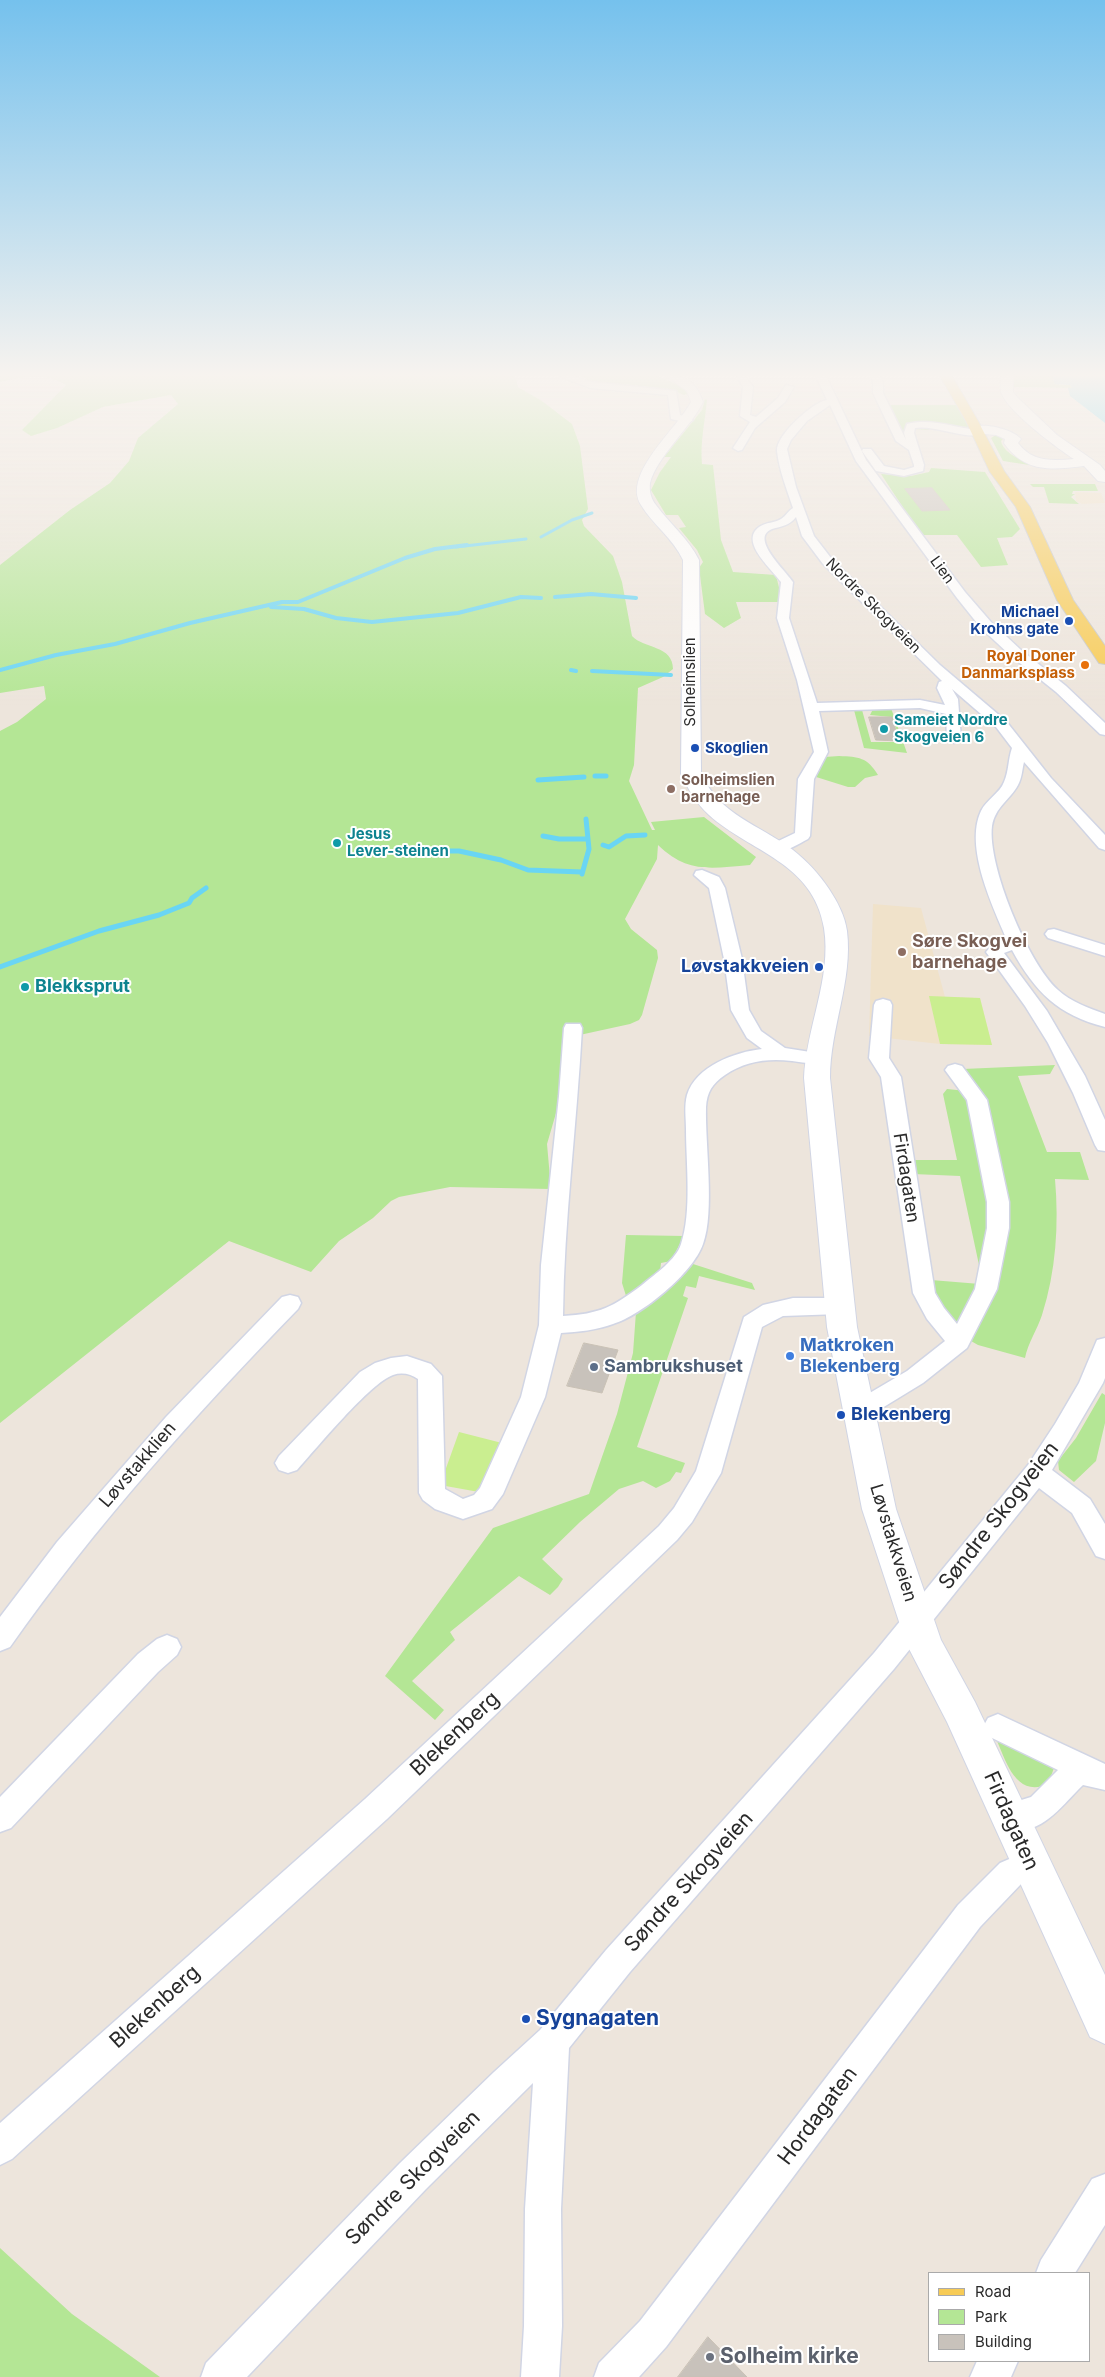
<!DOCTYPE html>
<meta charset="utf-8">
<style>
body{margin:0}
#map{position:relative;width:1105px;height:2377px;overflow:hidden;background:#ede5dc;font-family:Inter,sans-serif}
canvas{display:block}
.legend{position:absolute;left:928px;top:2272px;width:162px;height:90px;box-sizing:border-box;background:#fff;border:1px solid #aaa;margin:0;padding:6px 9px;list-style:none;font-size:15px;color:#2a2a2a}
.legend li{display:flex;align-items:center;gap:10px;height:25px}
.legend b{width:25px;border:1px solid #aaa}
</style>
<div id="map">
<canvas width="1105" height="2377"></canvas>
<ul class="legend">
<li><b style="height:6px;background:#f7cb56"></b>Road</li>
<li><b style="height:14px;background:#b4e695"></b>Park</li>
<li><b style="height:14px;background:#c8c2bb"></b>Building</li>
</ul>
</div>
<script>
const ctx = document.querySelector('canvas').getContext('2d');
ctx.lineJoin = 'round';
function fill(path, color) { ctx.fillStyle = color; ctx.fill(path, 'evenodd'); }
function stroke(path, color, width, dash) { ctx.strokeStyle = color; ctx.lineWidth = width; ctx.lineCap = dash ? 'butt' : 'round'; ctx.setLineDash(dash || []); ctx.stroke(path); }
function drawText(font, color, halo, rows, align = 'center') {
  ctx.font = font + ' Inter,sans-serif'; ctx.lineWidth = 4; ctx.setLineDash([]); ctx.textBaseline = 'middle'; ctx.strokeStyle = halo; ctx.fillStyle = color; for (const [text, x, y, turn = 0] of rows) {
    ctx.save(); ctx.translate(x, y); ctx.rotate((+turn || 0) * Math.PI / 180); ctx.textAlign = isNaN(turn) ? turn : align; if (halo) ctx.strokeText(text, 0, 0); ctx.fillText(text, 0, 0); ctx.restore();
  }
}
const education = new Path2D(`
 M1075 492 1101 493 1105 503 1082 504 1076 501Z
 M873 904 921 908 945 997 980 998 992 1045 940 1044 869 1036Z`);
const green = new Path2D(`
 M0 376H515L518 387 542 401 572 424 580 446 588 509 582 520 584 526 613 556 622 582 632 636C644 649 673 645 673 669L663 677 638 688 634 765 629 781 652 830H655L651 822 704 817 756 857 750 865C711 868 688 874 658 845L657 859 625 919 631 929 657 950 658 958 642 1015 639 1020 630 1024 575 1036 561 1096 547 1144 551 1189 450 1187 399 1197 391 1201 373 1218 339 1241 311 1272 229 1241 0 1423V731L17 722 46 699 44 686 0 693V565L70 510 110 483 129 461 138 438 178 404 171 395 103 407 57 428 31 436 22 430 66 385C46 372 22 377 0 382Z
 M580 376H658L681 386 688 394 684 395 669 389 591 381Z
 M1012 376H1052L1055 384 1070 385 1072 388 1013 387Z
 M705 399 707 400C705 422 700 442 702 464L713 465 721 540 733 572 776 575 781 596 780 602H736L741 618 724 628 705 614 699 568 703 562 697 550 679 528 686 527 678 515H666L651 490 660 472 671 457H664L702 410Z
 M883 405H963L978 433 941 427 928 428 929 430 914 429 898 433Z
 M996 435 1004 438 1001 441C1005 456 1021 457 1029 465L1003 461 991 438Z
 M931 468 985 472 1020 529 1012 537 997 538 1008 565 981 567 957 535H921L881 474 911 476 929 472Z
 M1030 484H1095L1098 491H1073L1072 494H1075L1071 497 1079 504 1049 503 1044 487H1033Z
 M891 708 907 753 864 748 854 710H862L871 742H902L891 717 870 715 873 709Z
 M839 756C859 757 867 757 878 775L865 778 855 787H848L813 776 825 757Z
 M1055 1065 1050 1074 1018 1076 1047 1152H1080L1089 1180 1055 1179C1059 1225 1056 1271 1042 1315 1037 1330 1028 1343 1025 1358L978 1345 971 1341 987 1305 1001 1252 963 1069Z
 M947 1089 966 1091 994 1231 982 1279 960 1176 913 1174 910 1160H957L943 1094Z
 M626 1235 684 1236 671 1261 661 1263 660 1272 627 1299 622 1283Z
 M693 1264 752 1283 755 1290 699 1276 696 1288 686 1286 683 1296 688 1298 637 1447 685 1463 681 1473 676 1472 670 1481 656 1488 643 1481 619 1489 580 1522 542 1559 563 1579 558 1587 550 1595 519 1576 450 1632 455 1640 412 1681 444 1710 435 1720 385 1676 493 1528 589 1494 617 1414 633 1353 636 1312Z
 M931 1280 980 1284 965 1324H955L931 1290Z
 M1102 1393 1105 1395V1423L1096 1461 1074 1482 1059 1470 1058 1461 1076 1438Z
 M994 1734 1049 1761 1054 1768 1048 1784C1014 1799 1005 1757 994 1734Z
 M0 2248 72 2314 160 2377H0Z`);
const pitch = new Path2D(`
 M929 996 980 998 992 1045 940 1044Z
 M459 1432 502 1443 479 1492 440 1485Z`);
const water = new Path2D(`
 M1052 376H1105V423L1070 396 1068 388H1072L1070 385 1055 384Z`);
const streamFar2 = new Path2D(`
 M541 537 572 520 592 513
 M456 547 526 539`);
const streamFar1 = new Path2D(`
 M555 597 591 594 636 598
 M271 607 304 609 336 618 372 622 458 613 521 597 541 598
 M0 670 56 655 115 644 190 623 282 602H298L405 558 435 549 467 545
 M571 670 576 671
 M592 671 671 675`);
const stream = new Path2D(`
 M595 776H606
 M538 780 584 777
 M543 836 559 839H588
 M603 845 609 847 626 836 645 835
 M427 851H459L501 860 528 870 582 872
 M582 874 589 849 586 819
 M0 967 99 931 159 915 189 903 192 898 206 888`);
const building = new Path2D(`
 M932 488 936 493 950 510 922 511 905 489Z
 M869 717H892L899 741 876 740Z
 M584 1343 618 1350 602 1393 567 1386Z
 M708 2337 747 2377H678Z`);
const street = new Path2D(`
 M559 376H572L591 382 676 391 680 415 693 420 688 423 671 419 668 395 590 388Z
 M737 376H745L753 387 750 415 756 417 778 398 786 385 794 387 785 402 755 428 742 450 738 451 733 448 750 422 740 416 743 387Z
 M816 376H826L866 460 965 592 991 622 1021 650 1066 686 1105 723V735L1100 734 1056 692 1011 656 981 628 957 598 856 461 830 405 807 421 791 440 787 449 796 487 814 536 831 558 940 665 1006 721 1051 778 1105 835V850L1099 848 1024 762C1022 770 1022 778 1018 785 1010 800 995 807 992 826 987 865 1028 963 1058 990 1071 1002 1089 1008 1105 1014V1027C1058 1015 1035 992 1012 950L1004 953 1047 1011 1085 1076 1105 1120V1151L1098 1150 1095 1145 1073 1093 1048 1043 1025 1006 986 952 995 942 1007 940C993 907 964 847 981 811 986 800 1000 793 1004 782 1009 771 1008 759 1012 748L996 727 952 689 958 699 961 739 954 743 947 739 946 714 920 708 819 711 828 752 814 779 810 836 808 839C796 845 783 855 770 851L768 848 770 845 795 833 798 779 814 752 797 680 777 618 781 582C772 569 739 542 759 527 766 522 775 523 781 519 786 516 788 511 793 508 787 490 779 470 777 451 776 435 813 402 827 400ZM796 517 802 536 823 564 942 681 939 682 937 688 945 705 920 700 817 703 789 618 793 582C786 571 749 538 772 529 782 526 789 526 796 517Z
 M871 376H880L883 382V393L906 440 904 433 907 424C933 418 953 428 978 430L983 433C972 442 933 424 915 428L914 433 924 465 923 471 904 476 876 471 862 451 863 449H871L884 466 904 470 914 467V465L909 450 896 441 873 393V382Z
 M702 870 719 877 725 888 742 959 749 1010 761 1031 785 1048 823 1054 826 1058 823 1062C813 1065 802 1062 792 1061 768 1058 745 1061 725 1075 712 1084 707 1092 706 1107 705 1144 715 1212 703 1244 693 1273 642 1315 613 1324 597 1330 578 1332 561 1333L545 1397 503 1494 492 1509 463 1519 435 1509 423 1500 419 1493 418 1379C411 1374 402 1372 393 1375 370 1383 316 1449 297 1470L288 1473 279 1470 275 1463 279 1456 360 1372 375 1363 391 1358 407 1356 431 1364 442 1376 445 1489 463 1499 474 1495 480 1488 521 1397 539 1325 541 1265 559 1096 564 1028 566 1024H580L582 1028C577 1124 564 1220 563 1316 600 1314 613 1307 642 1285 655 1274 676 1260 681 1244 692 1212 686 1163 686 1129 686 1118 684 1106 687 1095 696 1066 735 1052 762 1049L747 1038 731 1010 724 959 709 888 694 875 696 871Z
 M1054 929 1105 945V956L1048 938 1045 934 1048 930Z
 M883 999 890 1001 892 1005 889 1058 901 1077 935 1293 944 1308 957 1324 975 1289 987 1228V1202L967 1100 945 1070 948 1066 955 1064 962 1066 987 1100 1009 1202V1228L997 1289 967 1348 923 1383 869 1416 860 1419 851 1416 848 1410 851 1404 907 1371 945 1341 927 1319 913 1293 881 1077 869 1058 874 1005 876 1001Z
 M290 1295 298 1297 301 1303 298 1309C194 1416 96 1525 10 1647L0 1651V1617L57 1542 166 1417 282 1297Z
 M793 1298H840L848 1300 851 1306 848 1312 840 1314 783 1316 762 1327 721 1473 692 1522 677 1540 387 1819 12 2159 0 2165V2123L365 1799 659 1526 674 1508 696 1471 744 1317 763 1305Z
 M1105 1338V1378L1103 1383 1052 1470 1090 1499 1105 1524V1559L1096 1556 1072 1513 1039 1488 894 1669 630 1972 569 2048 561 2209 562 2326 559 2377H521L524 2326 525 2209 533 2083 426 2189 247 2377H201L206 2363 400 2163 494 2072 540 2030 606 1950 874 1653 1028 1465 1055 1424 1079 1383 1097 1340Z
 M167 1635 177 1639 181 1647 177 1655 158 1672 11 1828 0 1832V1797L138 1654 157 1639Z
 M998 1714 1105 1764V1790L1083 1785C1060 1807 1038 1842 999 1827L995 1817 999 1807 1031 1797 1058 1770 988 1736 983 1727 988 1718Z
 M1030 1850 1041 1855 1046 1865 1041 1875 1022 1883 980 1927 666 2347 639 2377H594L599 2363 640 2321 958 1905 1000 1863Z
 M1105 2174V2225L1075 2273H1036L1041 2260 1092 2179Z
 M977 2361H1018L1011 2377H970Z`);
const secondary = new Path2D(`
 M666 376C686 374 697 383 703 402 690 428 657 457 650 483 649 491 651 499 656 505 670 524 688 538 699 560L701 774C722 817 757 823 793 850 807 861 819 874 829 889 837 901 845 916 847 931 853 981 830 1028 830 1078L857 1327 896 1509 941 1640 975 1702 1105 1975V2044L1090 2037 947 1722 906 1643 862 1509 827 1327 804 1078C806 1028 832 978 824 928 813 862 750 852 709 815 696 803 688 789 681 774L683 560C673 538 653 525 641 505 622 474 677 429 691 402L687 391Z
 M1001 376H1013V392L1018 398 1057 435 1100 465 1105 471V482L1098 481 1084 466C1051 470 1025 473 1004 443L1005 439 996 435 971 433 969 430C978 420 1013 429 1021 439L1018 443C1032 462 1052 461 1074 459 1057 448 1006 410 1001 392 1000 388 1001 381 1001 376Z`);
const primary = new Path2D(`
 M940 376H952L978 421 1004 471 1030 507 1073 600 1105 646V664L1099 663 1057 600 1016 507 990 472 966 421Z`);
const markers = [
 [1069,621,5,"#1a4fb4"],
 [1085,665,5,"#e8710a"],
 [884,729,5,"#0f9aa8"],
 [695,748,5,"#1a4fb4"],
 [671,789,5,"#8d6e63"],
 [337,843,5,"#0f9aa8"],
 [902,952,5,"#8d6e63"],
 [819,967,5,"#1a4fb4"],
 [25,987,5,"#0f9aa8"],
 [790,1356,5,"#3f7fe0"],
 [594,1367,5,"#5c6f8a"],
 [841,1415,5,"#1a4fb4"],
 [526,2019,5,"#1a4fb4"],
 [710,2357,5,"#6b7280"]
];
const farStreetnames = [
 ["Lien",942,570,54],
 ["Nordre Skogveien",873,606,45],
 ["Solheimslien",690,682,-90]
];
const farTransitnames = [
 ["Michael",1059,612],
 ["Krohns gate",1059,629],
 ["Skoglien",705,748,"left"]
];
const farFoodnames = [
 ["Royal Doner",1075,656],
 ["Danmarksplass",1075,673]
];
const farCulturenames = [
 ["Sameiet Nordre",894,720],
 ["Skogveien 6",894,737],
 ["Jesus",347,834],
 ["Lever-steinen",347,851]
];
const farEducationnames = [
 ["Solheimslien",681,780],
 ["barnehage",681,797]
];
const educationNames = [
 ["Søre Skogvei",912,942],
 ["barnehage",912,963]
];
const transitNames = [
 ["Løvstakkveien",809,967],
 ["Blekenberg",851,1415,"left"]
];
const cultureNames = [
 ["Blekksprut",35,987]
];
const streetNames = [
 ["Firdagaten",906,1178,81],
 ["Løvstakklien",138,1465,-49],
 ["Løvstakkveien",893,1543,73]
];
const shopNames = [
 ["Matkroken",800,1346],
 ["Blekenberg",800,1367]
];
const serviceNames = [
 ["Sambrukshuset",604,1367]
];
const nearStreetnames = [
 ["Søndre Skogveien",999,1516,-52],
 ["Blekenberg",455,1734,-43],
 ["Firdagaten",1011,1821,66],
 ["Søndre Skogveien",689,1882,-48],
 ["Blekenberg",155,2007,-42],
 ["Hordagaten",818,2116,-53],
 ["Søndre Skogveien",413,2178,-45]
];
const nearTransitnames = [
 ["Sygnagaten",536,2019]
];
const nearWorshipnames = [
 ["Solheim kirke",720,2357]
];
fill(education, '#f0e2ca');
fill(green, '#b4e695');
fill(pitch, '#caee90');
fill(water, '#69d5f4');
stroke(streamFar2, '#69d5f4', 3);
stroke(streamFar1, '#69d5f4', 4);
stroke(stream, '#69d5f4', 5);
fill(building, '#c8c2bb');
stroke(building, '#c9c1b5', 1);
stroke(street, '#d1d5e4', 3);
stroke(secondary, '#d1d5e4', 2);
stroke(primary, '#c8c8c8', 2);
fill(street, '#fff');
fill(secondary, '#fff');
fill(primary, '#f7cb56');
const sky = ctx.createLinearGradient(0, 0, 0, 708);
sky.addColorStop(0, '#75c1ed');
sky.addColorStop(0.53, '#f7f3ef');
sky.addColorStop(1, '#f7f3ef00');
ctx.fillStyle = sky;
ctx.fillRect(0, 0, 1105, 708);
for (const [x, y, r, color] of markers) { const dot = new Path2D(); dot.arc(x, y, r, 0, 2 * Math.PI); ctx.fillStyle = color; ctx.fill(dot); stroke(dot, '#fff', 2); }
drawText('15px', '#2a2a2a', '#fff', farStreetnames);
drawText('bold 15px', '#164399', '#fff', farTransitnames, 'right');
drawText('bold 15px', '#c56008', '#fff', farFoodnames, 'right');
drawText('bold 15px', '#0d838f', '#fff', farCulturenames, 'left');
drawText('bold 15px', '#785e54', '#fff', farEducationnames, 'left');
drawText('bold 18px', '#785e54', '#fff', educationNames, 'left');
drawText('bold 18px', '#164399', '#fff', transitNames, 'right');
drawText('bold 18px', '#0d838f', '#fff', cultureNames, 'left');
drawText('18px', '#2a2a2a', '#fff', streetNames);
drawText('bold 18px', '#366cbe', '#fff', shopNames, 'left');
drawText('bold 18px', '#4e5e75', '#fff', serviceNames, 'left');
drawText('21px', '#2a2a2a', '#fff', nearStreetnames);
drawText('bold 21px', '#164399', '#fff', nearTransitnames, 'left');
drawText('bold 21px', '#5b616d', '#fff', nearWorshipnames, 'left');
</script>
